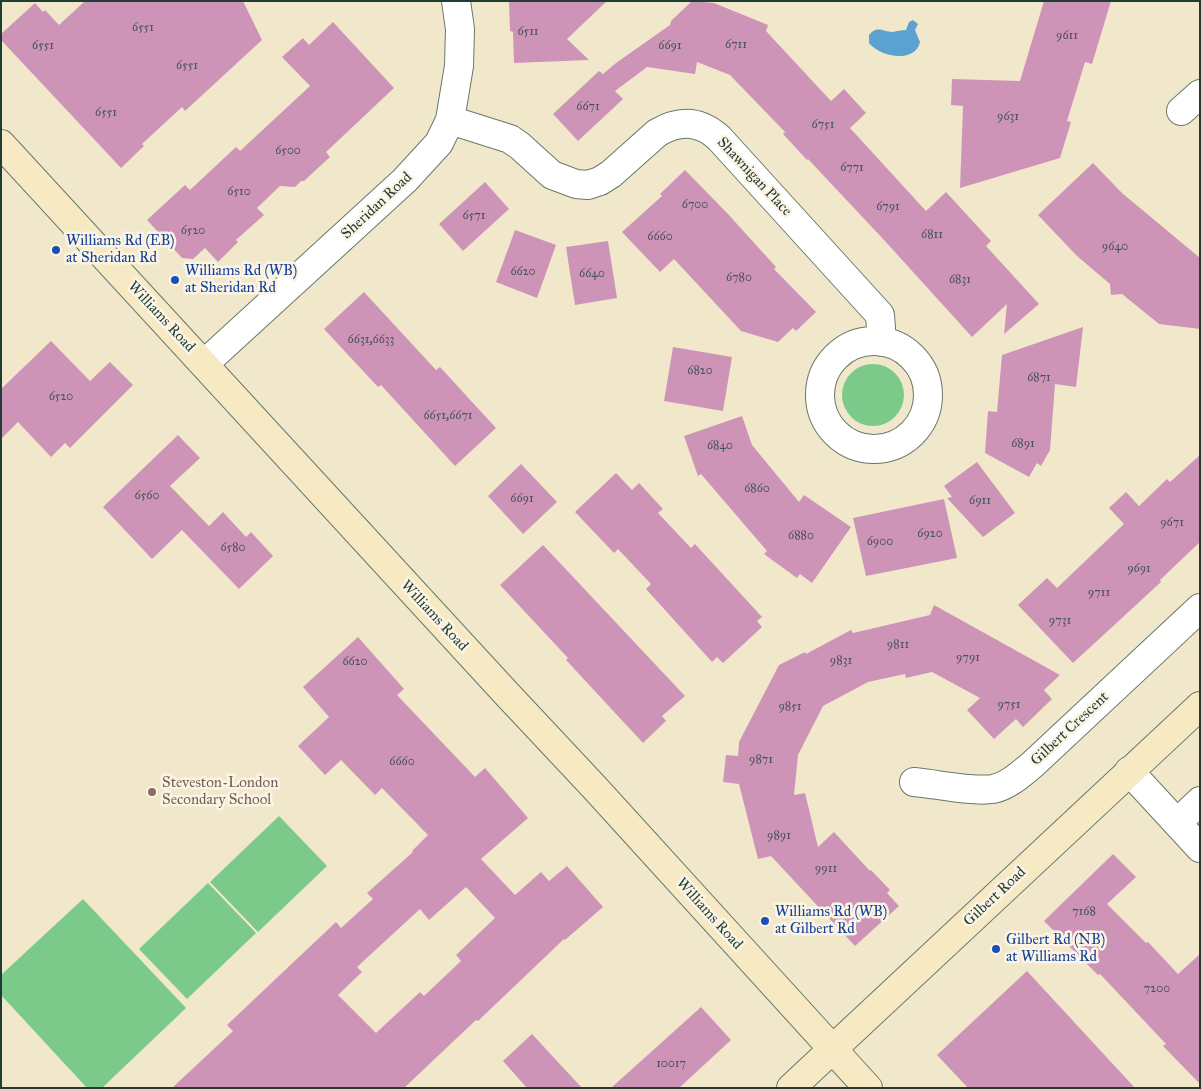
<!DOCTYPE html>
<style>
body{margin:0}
#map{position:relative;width:1201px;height:1089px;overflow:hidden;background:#f1e8cc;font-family:"IM FELL Great Primer",serif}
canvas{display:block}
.frame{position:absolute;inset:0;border:2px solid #1f3d34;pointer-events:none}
</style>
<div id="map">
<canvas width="1201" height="1089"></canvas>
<div class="frame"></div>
</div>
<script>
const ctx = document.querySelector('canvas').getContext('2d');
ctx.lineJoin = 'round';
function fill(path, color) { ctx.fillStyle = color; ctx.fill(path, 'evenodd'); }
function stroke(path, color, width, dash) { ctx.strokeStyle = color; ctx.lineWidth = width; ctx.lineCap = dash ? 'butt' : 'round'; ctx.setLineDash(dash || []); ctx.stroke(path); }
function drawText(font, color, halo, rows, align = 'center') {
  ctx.font = font + ' "IM FELL Great Primer",serif'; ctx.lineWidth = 5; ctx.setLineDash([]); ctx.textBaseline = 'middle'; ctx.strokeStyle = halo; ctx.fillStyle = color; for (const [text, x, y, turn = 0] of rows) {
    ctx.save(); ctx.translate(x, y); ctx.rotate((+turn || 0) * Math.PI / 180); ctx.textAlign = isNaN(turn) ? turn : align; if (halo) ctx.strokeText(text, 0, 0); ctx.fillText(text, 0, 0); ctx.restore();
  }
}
const green = new Path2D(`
 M842 395a31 31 0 1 1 62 0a31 31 0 1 1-62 0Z
 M279 816 327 866 258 932 210 882Z
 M208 883 256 933 187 999 139 949Z
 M83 899 186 1008 102 1088H87L1 995V975Z`);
const water = new Path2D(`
 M913 20 918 24 915 30 920 42C915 64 880 57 869 43V35C878 25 882 32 893 32 897 31 901 30 906 30L909 22Z`);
const building = new Path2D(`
 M85 1H243L262 40 185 111 182 107 142 144 144 146 121 168 1 40V34L35 3 43 12 45 10 59 25Z
 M509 1H607L567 39 589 60 514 63 513 32 510 31Z
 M692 1 714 3 768 25 766 31 831 101 844 89 866 113 850 128 926 211 946 192 991 241 986 246 1039 304 1004 334 1007 304 972 337 884 240 808 159 807 160 783 134 785 132 730 75 697 62 695 74 647 67 615 91 623 99 578 141 553 114 599 71 603 74 616 63 670 25 671 21Z
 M1044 1H1111L1092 64 1085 62 1067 121 1071 122 1060 158 960 188 963 106 951 105 952 79 1020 81Z
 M333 22 394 88 326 152 330 157 304 181H301L295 187 280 186 257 208 264 215 236 240 238 242 218 262 205 248 193 259 182 258 147 220 185 185 190 190 236 147 240 151 310 86 282 57 303 38 309 45Z
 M1093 163 1122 193 1200 258V329L1159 324 1122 294 1111 295 1110 284 1077 256 1038 215Z
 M685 170 727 213 776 267 774 269 816 312 796 331 793 328 778 342 741 331 674 259 660 272 622 232 662 196 660 194Z
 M485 182 509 209 463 251 439 224Z
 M515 230 556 245 537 298 496 282Z
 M608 241 617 298 575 305 566 247Z
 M364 292 436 370 440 367 496 428 455 466 381 385 378 387 324 329Z
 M1083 327 1076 387 1055 384 1050 450 1041 466 1037 463 1029 477 985 453 988 411 997 412 1002 355Z
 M51 341 90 381 110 362 133 385 70 448 65 443 51 457 18 422 1 439V389Z
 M673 347 732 357 723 411 664 401Z
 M742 416 752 445 799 502 804 495 851 527 812 583 800 574 797 578 764 554 767 551 701 474 698 476 684 436Z
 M178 435 200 458 170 486 209 526 223 512 246 537 251 532 273 556 239 589 182 530 152 559 103 507Z
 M1200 455V542L1160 580 1161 582 1073 663 1018 605 1047 578 1057 588 1124 524 1109 508 1126 492 1139 506 1167 479 1170 482Z
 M977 462 1015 513 983 537 947 498 952 497 944 486Z
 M521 464 557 502 523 534 488 496Z
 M616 473 632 490 639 483 663 509 658 513 691 548 695 544 762 617 757 621 762 627 723 663 717 657 712 662 646 589 651 584 618 549 614 553 575 512Z
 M944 499 957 558 866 576 853 518Z
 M543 545 685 696 662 716 666 721 643 743 566 660 568 658 500 585Z
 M934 605 1060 675 1044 690 1052 699 1023 727 1016 719 994 739 967 710 980 698 932 672 906 678 905 674 868 682 823 706 798 755 794 795 805 793 818 847 834 832 870 871 871 870 890 890 887 893 899 906 855 946 771 856 758 859 739 784 723 782 726 755 738 756 739 742 779 665 805 652 806 654 851 630 853 633 930 615Z
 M358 637 404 689 397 695 475 777 485 768 528 818 481 859 515 895 541 872 549 881 567 866 603 907 565 940 564 939 478 1021 476 1020 404 1088H172L233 1031 227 1025 301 955 336 922 341 928 373 899 367 893 413 852 412 851 428 835 382 788 375 795 341 760 325 775 298 746 329 717 303 687ZM466 887 495 918 456 955 461 961 424 996 420 992 376 1033 338 995 362 972 357 967 420 909 429 920Z
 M1113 854 1136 877 1107 904 1146 943 1148 942 1178 974 1200 954V1084L1163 1046 1166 1044 1100 974 1098 975 1044 921Z
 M1027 971 1135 1088H968L937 1055Z
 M701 1007 731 1040 679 1088H611Z
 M532 1034 582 1088H527L503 1061Z`);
const street = new Path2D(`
 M1181 111 1200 94
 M450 120 510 139 520 146 552 175 576 184 588 185 600 181 611 174 657 133C679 120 699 120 719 138L880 315 882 342
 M820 395a54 54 0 1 1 108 0a54 54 0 1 1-108 0Z
 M204 364 405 180 439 143 450 120 459 66 460 29 456 1
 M1129 771 1200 848
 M914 782C937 784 971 792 993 789 1008 786 1021 774 1033 764L1200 608
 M1177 823 1200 801`);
const secondary = new Path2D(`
 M1 144 505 692 595 788 868 1088
 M791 1088 1200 706`);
const markers = [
 [56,250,5,"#1a4fb4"],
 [175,280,5,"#1a4fb4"],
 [152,792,5,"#8d6e63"],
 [765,921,5,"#1a4fb4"],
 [996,949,5,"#1a4fb4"]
];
const numberNames = [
 ["6551",143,28],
 ["6511",528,32],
 ["9611",1067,36],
 ["6711",736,45],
 ["6551",43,46],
 ["6691",670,46],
 ["6551",187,66],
 ["6671",588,107],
 ["6551",106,113],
 ["9631",1008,117],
 ["6751",823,125],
 ["6500",288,151],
 ["6771",852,168],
 ["6510",239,192],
 ["6700",695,205],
 ["6791",888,207],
 ["6571",474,216],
 ["6520",193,231],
 ["6811",932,235],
 ["6660",660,237],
 ["9640",1115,247],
 ["6620",523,272],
 ["6640",592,274],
 ["6780",739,278],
 ["6831",960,280],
 ["6631,6633",371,340],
 ["6820",700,371],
 ["6871",1039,378],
 ["6520",61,397],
 ["6651,6671",448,416],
 ["6891",1023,444],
 ["6840",720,446],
 ["6860",757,489],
 ["6560",147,496],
 ["6691",522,499],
 ["6911",980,501],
 ["9671",1172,523],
 ["6920",930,534],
 ["6880",801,536],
 ["6900",880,542],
 ["6580",233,548],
 ["9691",1139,569],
 ["9711",1099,593],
 ["9731",1060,621],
 ["9811",898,645],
 ["9791",968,658],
 ["9831",841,661],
 ["6620",355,662],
 ["9751",1009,705],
 ["9851",790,707],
 ["9871",761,760],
 ["6660",402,762],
 ["9891",779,836],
 ["9911",826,869],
 ["7168",1084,912],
 ["7200",1157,989],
 ["10017",671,1064]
];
const streetNames = [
 ["Shawnigan Place",754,177,47],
 ["Sheridan Road",377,206,-43],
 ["Williams Road",161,317,47],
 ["Williams Road",434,616,47],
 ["Gilbert Crescent",1070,729,-43],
 ["Gilbert Road",995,897,-43],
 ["Williams Road",709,914,48]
];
const transitNames = [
 ["Williams Rd (EB)",66,241],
 ["at Sheridan Rd",66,258],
 ["Williams Rd (WB)",185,271],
 ["at Sheridan Rd",185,288],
 ["Williams Rd (WB)",775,912],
 ["at Gilbert Rd",775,929],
 ["Gilbert Rd (NB)",1006,940],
 ["at Williams Rd",1006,957]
];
const educationNames = [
 ["Steveston-London",162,783],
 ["Secondary School",162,800]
];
fill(green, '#7bca8a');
fill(water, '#5aa3d1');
fill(building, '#cd94b8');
stroke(street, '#687969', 30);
stroke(secondary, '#687969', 30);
stroke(street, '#fff', 28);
stroke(secondary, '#f6e9c3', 28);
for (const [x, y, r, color] of markers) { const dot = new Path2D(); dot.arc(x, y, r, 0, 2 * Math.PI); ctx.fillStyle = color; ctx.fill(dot); stroke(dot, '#fcf5e5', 2); }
drawText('12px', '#4a5355', null, numberNames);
drawText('15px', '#1f3d34', '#fcf5e5', streetNames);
drawText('15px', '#164399', '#fcf5e5', transitNames, 'left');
drawText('15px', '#785e54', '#fcf5e5', educationNames, 'left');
</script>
